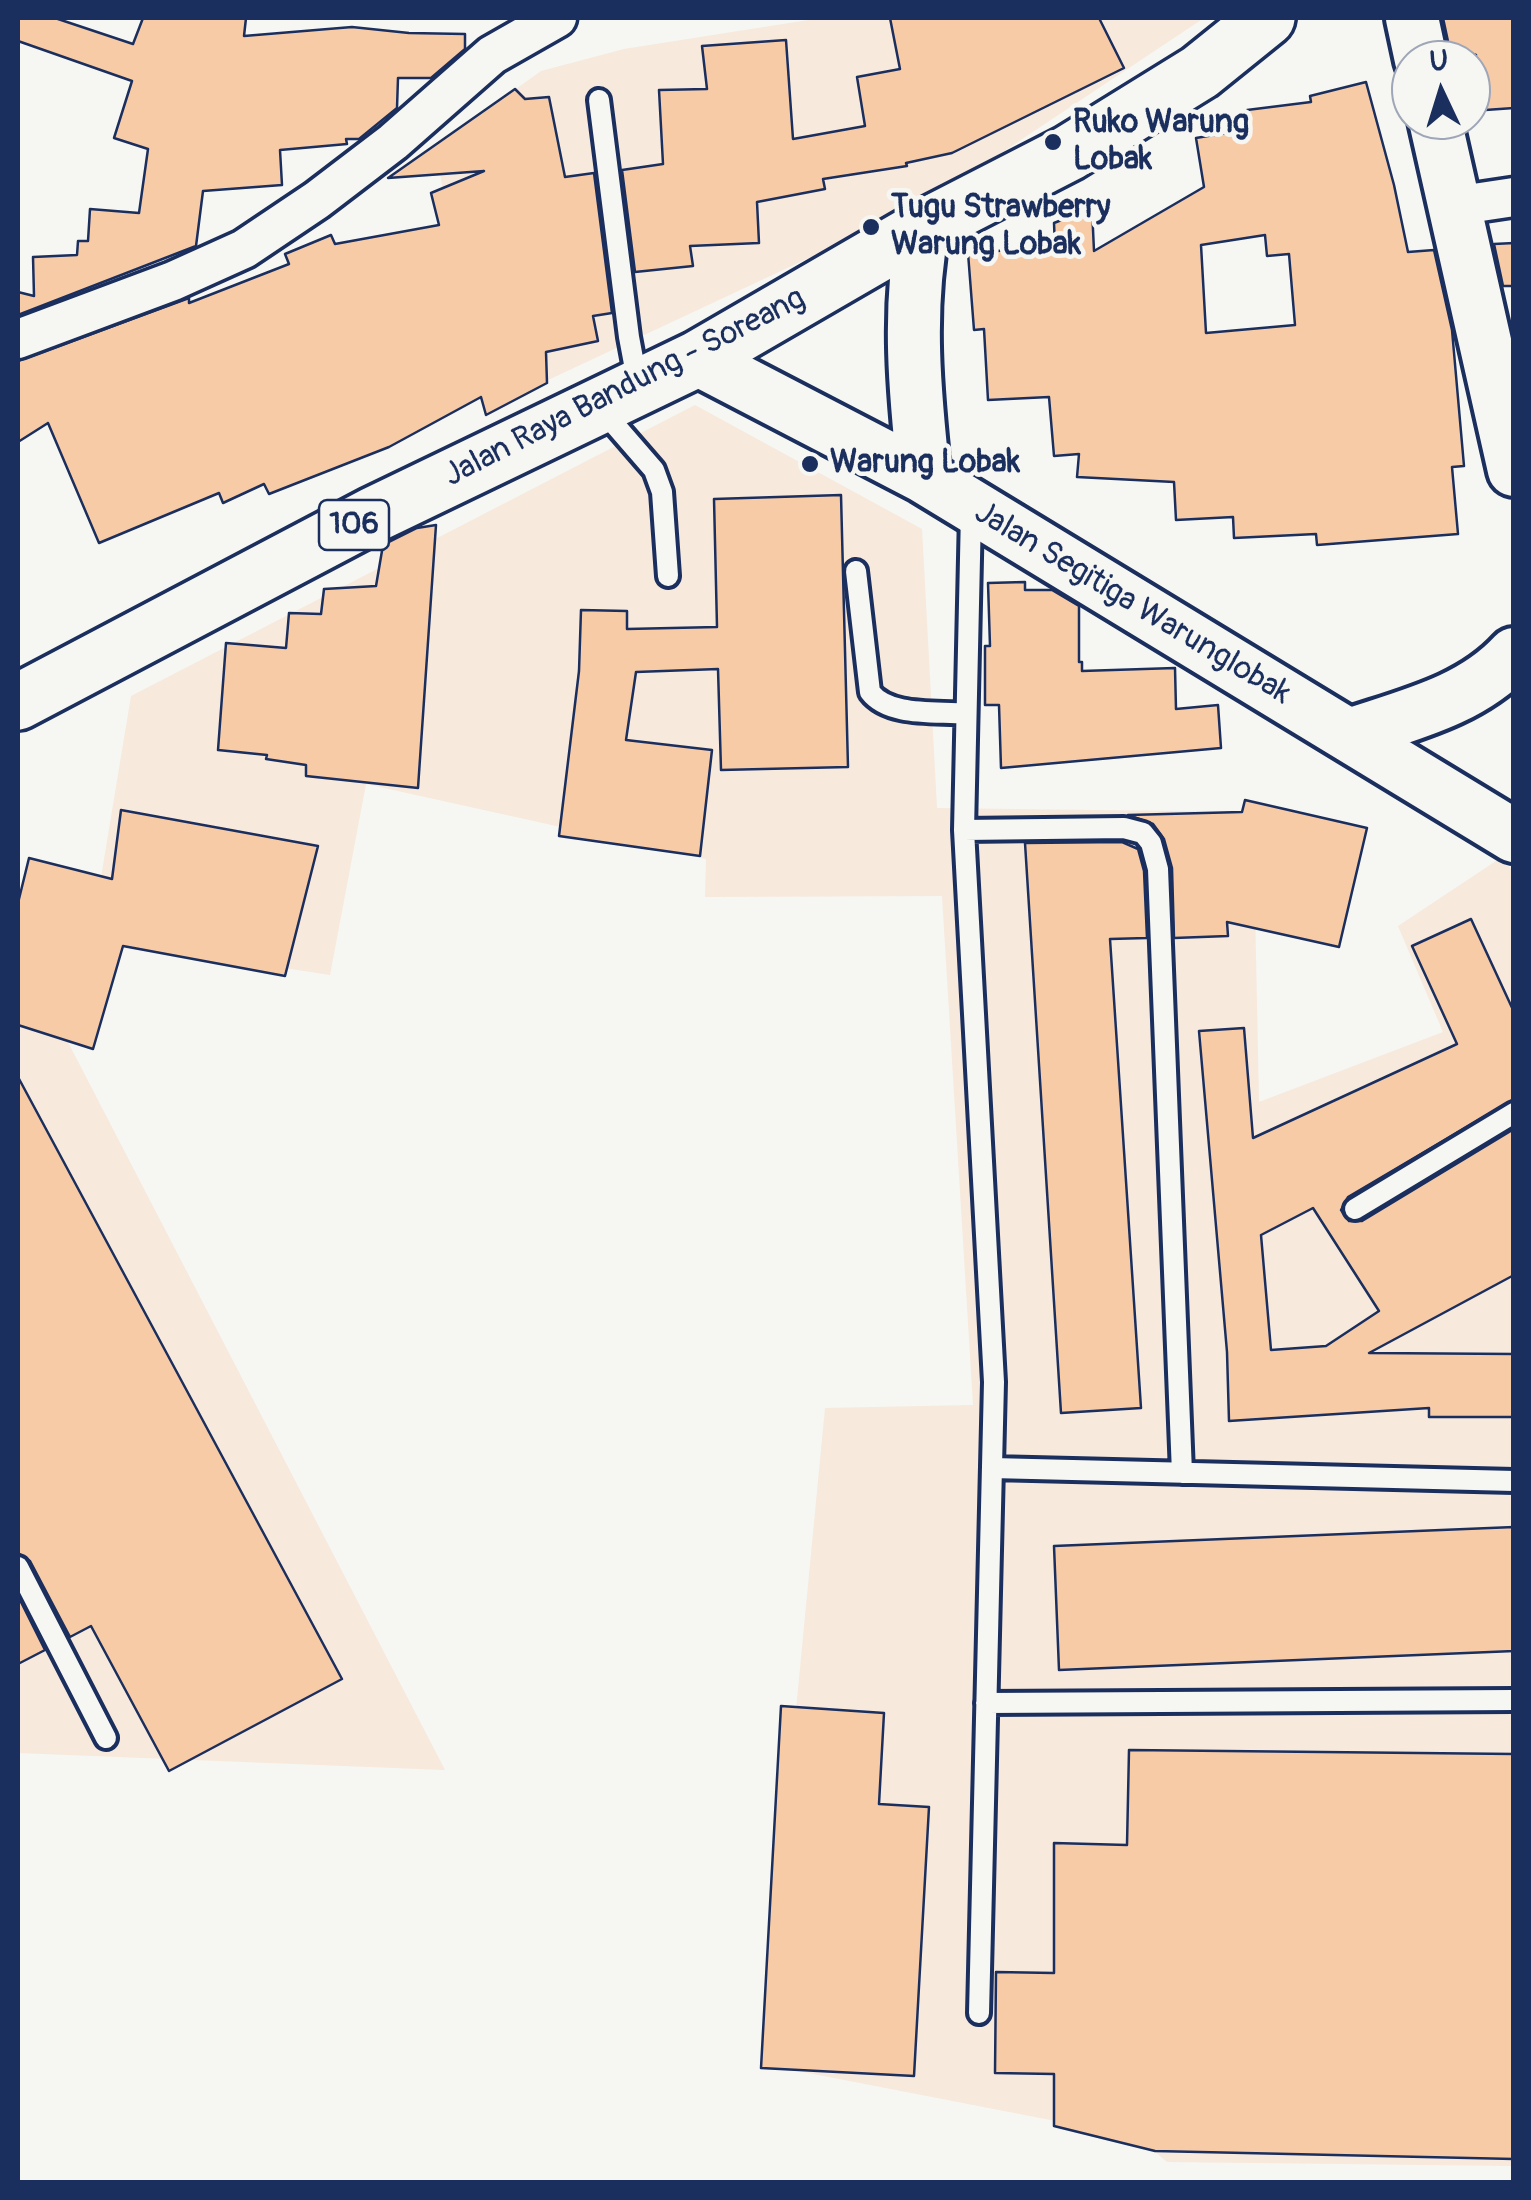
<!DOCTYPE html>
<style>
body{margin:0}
#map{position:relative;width:1531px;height:2200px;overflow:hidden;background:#f6f6f2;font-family:Pangolin,sans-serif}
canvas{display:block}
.frame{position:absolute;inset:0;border:20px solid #1b2f5e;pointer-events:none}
.north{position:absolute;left:1391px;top:40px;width:100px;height:100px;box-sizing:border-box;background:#f6f6f2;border:2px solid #9ea6b7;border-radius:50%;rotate:356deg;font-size:28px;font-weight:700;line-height:40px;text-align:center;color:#1b2f5e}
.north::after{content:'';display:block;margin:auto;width:35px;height:45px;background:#1b2f5e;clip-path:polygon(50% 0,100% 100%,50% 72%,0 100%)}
</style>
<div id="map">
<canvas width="1531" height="2200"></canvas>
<div class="frame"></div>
<div class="north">U</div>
</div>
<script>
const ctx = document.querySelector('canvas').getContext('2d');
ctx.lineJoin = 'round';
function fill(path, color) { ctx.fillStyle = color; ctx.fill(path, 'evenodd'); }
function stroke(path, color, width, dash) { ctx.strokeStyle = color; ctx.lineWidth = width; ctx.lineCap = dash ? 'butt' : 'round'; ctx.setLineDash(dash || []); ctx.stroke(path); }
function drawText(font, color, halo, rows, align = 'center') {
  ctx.font = font + ' Pangolin,sans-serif'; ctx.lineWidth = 9; ctx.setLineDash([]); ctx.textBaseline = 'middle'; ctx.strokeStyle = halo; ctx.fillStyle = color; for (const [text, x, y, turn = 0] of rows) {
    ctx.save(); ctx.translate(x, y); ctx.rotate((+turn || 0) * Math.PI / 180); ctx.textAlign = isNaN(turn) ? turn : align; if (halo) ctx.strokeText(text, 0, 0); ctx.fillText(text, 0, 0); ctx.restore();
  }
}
const built = new Path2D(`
 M821 18H1204L926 203 484 410 435 147 541 71 624 49Z
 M695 405 922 529 937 808 1253 812 1259 1102 1443 1032 1398 926 1499 859 1513 870V2166L1167 2162 1138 2137 762 2064 825 1408 973 1405 942 896 705 897 706 859 366 784 330 975 91 938 131 696Z
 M18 996 57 1021 445 1770 18 1753Z`);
const building = new Path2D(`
 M18 18H55L133 44 143 18H246L244 36 352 27 409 33 465 34V49L431 78H398L397 108 359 139H346L347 144 280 150 282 185 203 191 196 246 18 315V292L34 296 33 257 77 255 78 241H88L90 209 139 213 148 149 114 138 132 81 18 41Z
 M890 18H1099L1124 68 952 153 906 163 907 166 823 179 825 189 757 202 759 243 690 246 693 266 635 272 622 170 663 164 659 90 707 89 702 46 786 40 793 139 865 126 857 77 900 69Z
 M1443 18H1514V108L1471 111V56L1476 55 1449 46Z
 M1366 82 1394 185 1408 252 1434 250 1452 330 1464 466 1452 467 1458 534 1317 545 1316 534 1234 538 1233 517 1176 520 1174 482 1077 477 1079 454 1054 456 1049 397 988 400 984 329 974 330 968 253 1055 247 1054 223 1092 208 1094 251 1204 187 1196 138 1249 129 1247 110 1311 102 1310 96ZM1265 235 1267 256 1289 254 1295 325 1206 333 1201 245Z
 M515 89 525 99 549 97 565 177 594 173 612 313 593 316 598 341 546 352 547 383 486 415 481 397 389 447 269 494 264 484 223 503 219 493 99 543 48 423 18 442V361L189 298V303L289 264 285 254 331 235 335 244 439 225 431 193 484 171 388 178Z
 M1514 243V286H1503L1494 244Z
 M841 495 848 767 721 770 718 669 636 672 626 740 712 750 700 856 559 836 579 671 581 610 627 611V629L717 627 714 499Z
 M436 525 418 788 306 776V765L266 759 267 755 218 750 226 643 286 648 289 613 321 614 324 589 376 586 383 545 417 528Z
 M1025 582V590H1052L1079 606V662H1082V671L1175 668 1176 709 1218 705 1221 748 1001 768 999 705H985V646H990L988 583Z
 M1245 800 1367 828 1339 947 1227 922 1228 936 1174 938 1172 868 1164 839 1153 824 1128 815 1242 812Z
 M121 810 318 846 285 976 123 946 93 1049 18 1025V903L29 858 112 879Z
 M1122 842 1138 849 1144 871 1147 938 1110 939 1141 1408 1061 1413 1025 843Z
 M1471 919 1514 1012V1099L1348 1197 1341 1210 1349 1221H1362L1514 1129V1275L1369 1353 1514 1354V1417H1429V1408L1229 1421 1227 1352 1199 1031 1244 1028 1253 1138 1457 1044 1412 946ZM1313 1208 1379 1311 1326 1346 1271 1350 1261 1235Z
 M18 1077 342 1679 169 1771 91 1626 70 1637 30 1561 18 1553Z
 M1514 1527V1651L1059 1670 1054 1546Z
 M18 1596 45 1650 18 1664Z
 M781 1706 884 1713 879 1804 929 1807 914 2076 761 2068Z
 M1129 1750 1514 1754V2159L1155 2151 1054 2126V2074L995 2073 996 1972 1054 1973V1843L1127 1845Z`);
const lane = new Path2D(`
 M599 100 629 337 638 385
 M602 410 654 470 662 492 668 576
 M971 513 964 830 994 1382 979 2013
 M856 571 870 692C889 717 937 711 966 714
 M964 830 1124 828 1143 833 1151 843 1158 869 1182 1473
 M1355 1209 1514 1113
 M992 1468 1514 1481
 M18 1567 106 1738
 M986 1703 1514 1700`);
const street = new Path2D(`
 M1454 206 1514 197
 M18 339 173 281 244 249 317 200 393 142 492 55 557 18`);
const secondary = new Path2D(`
 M1412 18 1421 60
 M1435 120 1514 470
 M923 228C907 310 915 395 924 477
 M697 359 924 477 1514 836
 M1349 735C1408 715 1471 701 1514 654`);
const primary = new Path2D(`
 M18 702 373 515 697 359 923 228 1069 153 1200 72 1267 18`);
const markers = [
 [1053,142,10,"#1b2f5e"],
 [871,227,10,"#1b2f5e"],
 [810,464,10,"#1b2f5e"]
];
const shields = [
 [354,525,70]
];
const shieldNames = [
 ["106",354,525]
];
const poiNames = [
 ["Ruko Warung",1073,124],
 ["Lobak",1073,161],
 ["Tugu Strawberry",891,209],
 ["Warung Lobak",891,246],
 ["Warung Lobak",830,464]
];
const streetNames = [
 ["Jalan Raya Bandung - Soreang",625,388,-27],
 ["Jalan Segitiga Warunglobak",1132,604,31]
];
fill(built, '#f7e9dc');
fill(building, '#f8cba7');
stroke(building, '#1b2f5e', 2.5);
stroke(lane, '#1b2f5e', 28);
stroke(street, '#1b2f5e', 45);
stroke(secondary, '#1b2f5e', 60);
stroke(primary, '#1b2f5e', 62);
stroke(lane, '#f6f6f2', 20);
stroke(street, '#f6f6f2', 38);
stroke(secondary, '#f6f6f2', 52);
stroke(primary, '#f6f6f2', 55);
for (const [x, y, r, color] of markers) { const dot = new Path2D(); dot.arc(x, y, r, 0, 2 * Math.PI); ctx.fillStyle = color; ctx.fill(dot); stroke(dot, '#f6f6f2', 4); }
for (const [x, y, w] of shields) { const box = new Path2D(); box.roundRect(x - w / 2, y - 25, w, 50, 8); ctx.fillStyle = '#f6f6f2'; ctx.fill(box); stroke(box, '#1b2f5e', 2.5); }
drawText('bold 30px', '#1b2f5e', null, shieldNames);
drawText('bold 32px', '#1b2f5e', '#f6f6f2', poiNames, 'left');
drawText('32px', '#1b2f5e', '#f6f6f2', streetNames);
</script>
